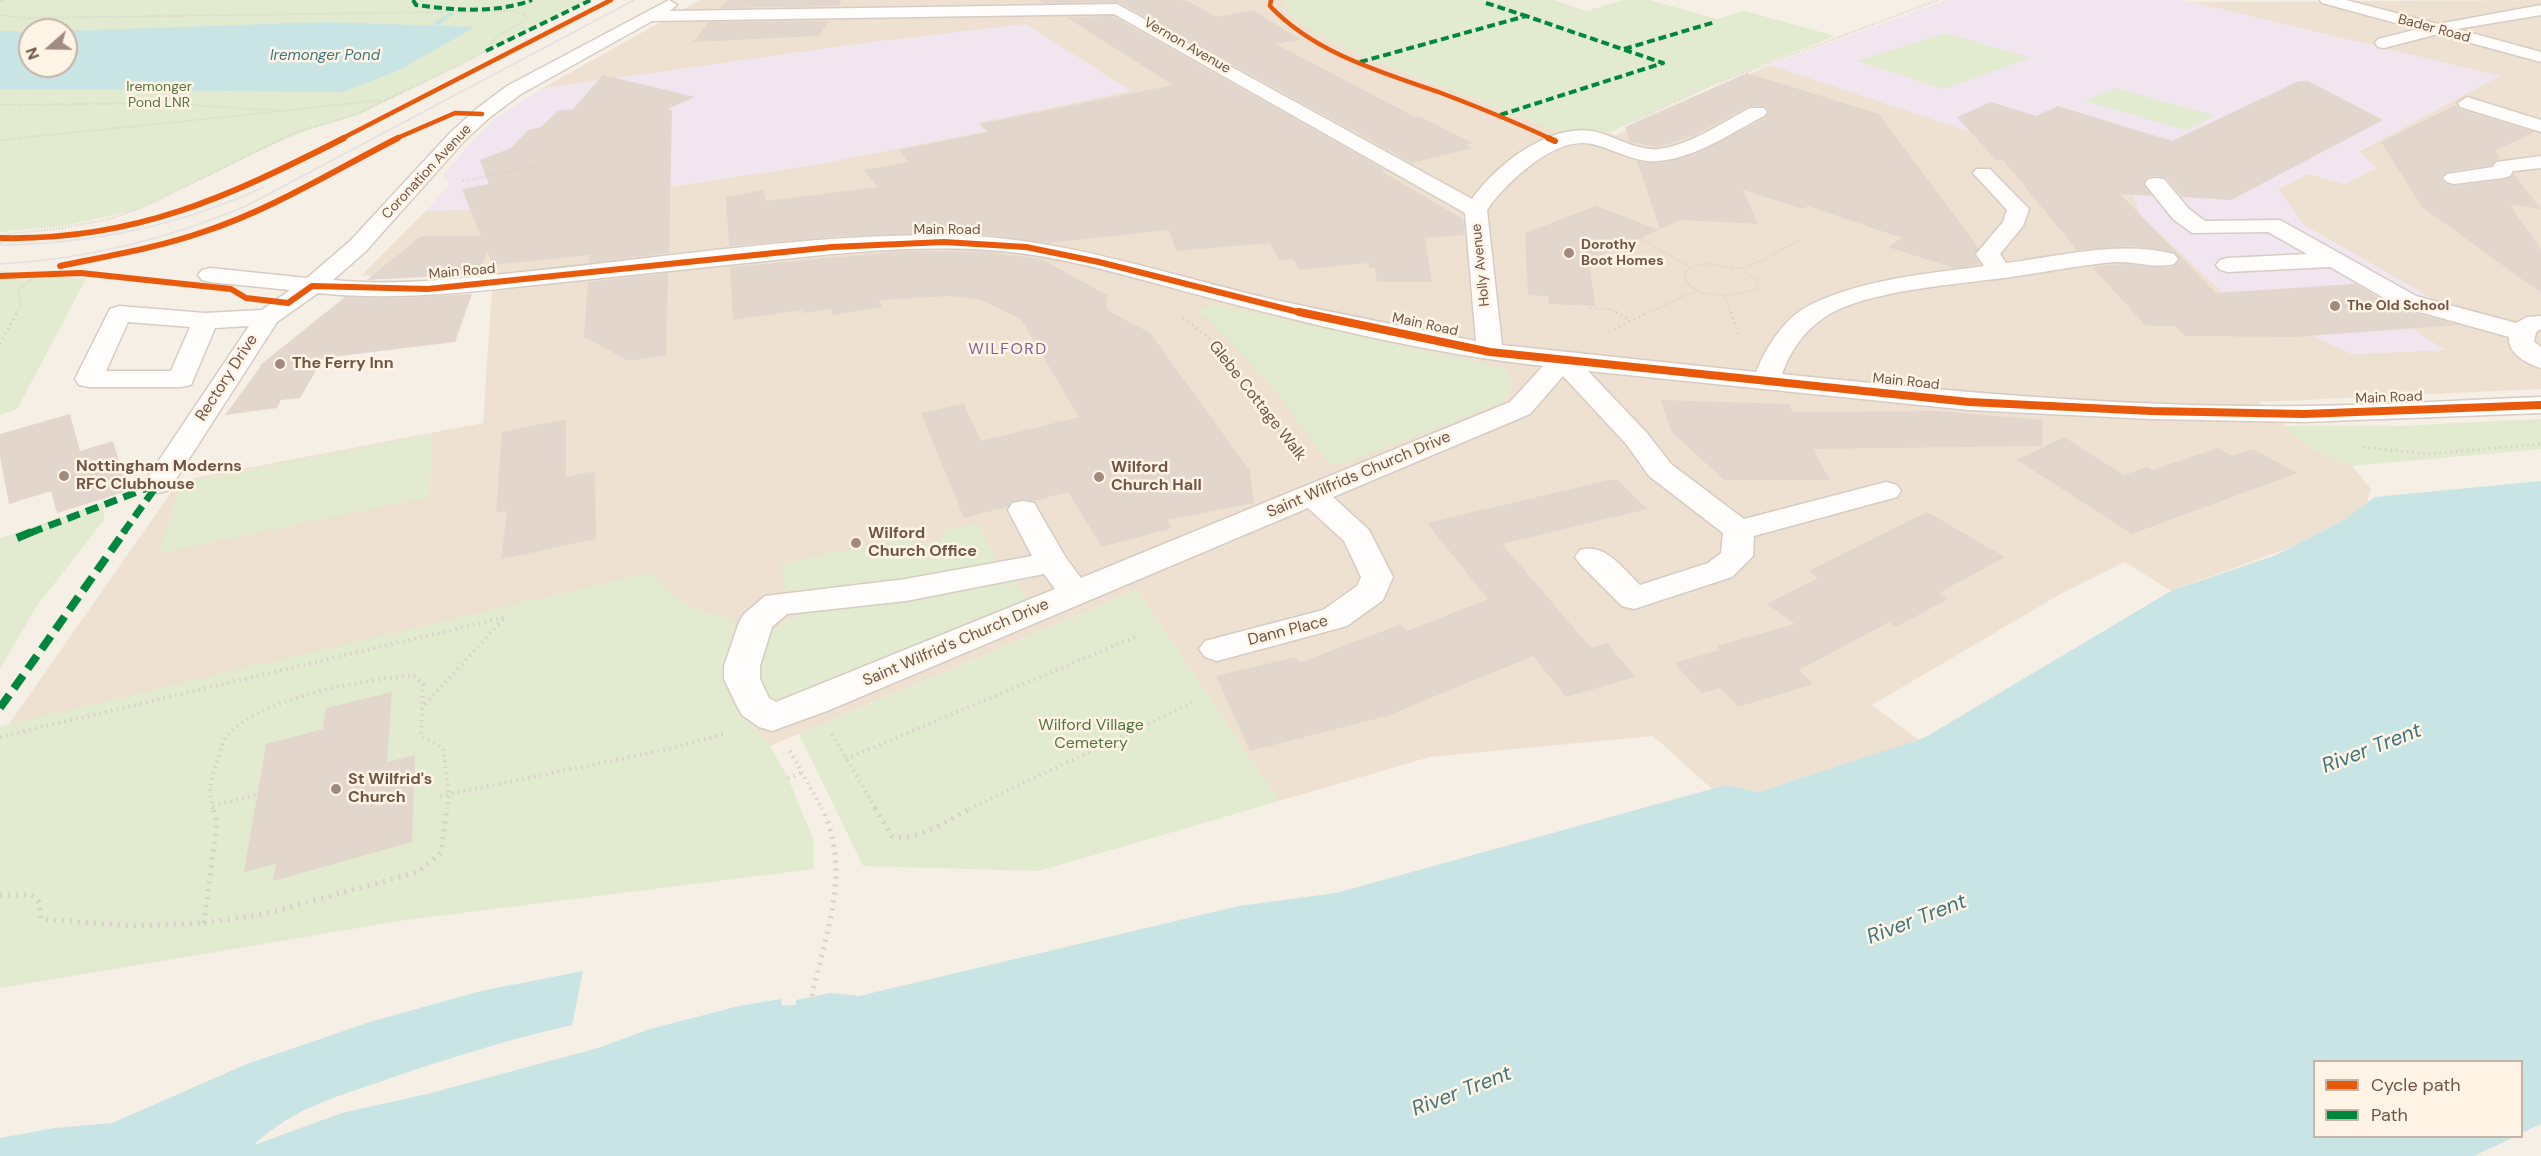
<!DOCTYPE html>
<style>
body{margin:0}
#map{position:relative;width:2541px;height:1156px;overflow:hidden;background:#f6efe5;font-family:"DM Sans",sans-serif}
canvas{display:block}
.legend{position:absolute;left:2313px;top:1060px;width:210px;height:78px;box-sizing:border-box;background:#fff4e5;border:2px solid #c6b4a6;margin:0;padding:8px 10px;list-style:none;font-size:18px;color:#715547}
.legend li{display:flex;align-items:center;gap:12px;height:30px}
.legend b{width:30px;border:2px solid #c6b4a6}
.north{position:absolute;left:18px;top:18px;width:60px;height:60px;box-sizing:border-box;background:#fff4e5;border:2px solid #c6b4a6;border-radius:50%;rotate:250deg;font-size:16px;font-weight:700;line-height:24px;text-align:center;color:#715547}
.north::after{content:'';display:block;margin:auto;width:21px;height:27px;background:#a08b7e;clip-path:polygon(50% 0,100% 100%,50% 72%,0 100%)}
</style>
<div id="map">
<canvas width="2541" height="1156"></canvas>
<ul class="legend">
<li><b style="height:8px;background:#e8590c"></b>Cycle path</li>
<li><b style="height:8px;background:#00873e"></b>Path</li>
</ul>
<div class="north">N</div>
</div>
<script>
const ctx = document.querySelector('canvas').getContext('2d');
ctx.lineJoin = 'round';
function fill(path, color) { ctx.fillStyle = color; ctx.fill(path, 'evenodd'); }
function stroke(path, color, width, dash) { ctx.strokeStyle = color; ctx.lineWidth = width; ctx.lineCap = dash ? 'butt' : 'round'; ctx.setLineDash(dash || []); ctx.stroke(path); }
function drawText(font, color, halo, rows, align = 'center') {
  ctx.font = font + ' "DM Sans",sans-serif'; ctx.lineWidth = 5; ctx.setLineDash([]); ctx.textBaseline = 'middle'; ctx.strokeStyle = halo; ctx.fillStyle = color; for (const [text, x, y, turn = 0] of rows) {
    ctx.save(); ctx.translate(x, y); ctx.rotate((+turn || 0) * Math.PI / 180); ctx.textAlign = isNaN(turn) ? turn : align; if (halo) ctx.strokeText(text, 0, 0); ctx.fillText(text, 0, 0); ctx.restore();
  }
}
const residential = new Path2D(`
 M700 0H1283L1290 15 1316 33 1363 56 1561 132 1595 129 1616 135 1770 65 2130 185 2223 293 2352 354 2444 350 2401 322 2427 317 2448 308 2304 225 2278 189 2308 174 2345 184 2377 168 2358 152 2499 76 2191 2 2541 0V389L2259 402 2308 446 2352 466 2371 489 2367 503 2341 522 2294 546 2171 591 2125 562 2064 592 1872 705 1919 740 1759 792 1726 785 1712 789 1653 736 1430 757 1279 801 1137 590 770 746 752 725 9 724 179 481 483 423 493 273 361 276 426 211 513 207 595 198 813 165 986 131 880 41 541 89Z`);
const education = new Path2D(`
 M1947 0H2183L2500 76 2358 151 2377 168 2345 184 2308 174 2278 189 2304 225 2448 308 2446 317 2402 322 2445 350 2352 354 2223 293 2141 216 2129 185 1770 65Z
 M1026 24 1131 91 978 123 987 131 813 165 595 198 513 207 426 211 450 184 443 176 445 173 478 135 496 118 541 89 880 41Z`);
const green = new Path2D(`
 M0 0H589L361 114 308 130 277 143 136 210 64 226 0 232ZM30 30H66V66H30Z
 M1283 0H1554L1586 11 1624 0H1649L1717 19 1745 11 1835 36 1708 86 1609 133 1595 129 1561 132 1363 56 1316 33 1290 15Z
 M1945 33 2031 58 1943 89 1857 61Z
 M2116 88 2215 116 2185 130 2085 101Z
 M0 271 86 279 17 409 0 415Z
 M1214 304 1507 369C1514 383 1515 389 1504 401L1348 462 1331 464 1312 443 1280 396 1220 331 1207 317 1195 311Z
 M2541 419V449L2352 466 2308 446 2284 426H2397Z
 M433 434 429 497 159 553 181 483Z
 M103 503 104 520 36 607 0 669V538Z
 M977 523 1000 567 843 587 785 591 781 564 912 536 916 546 943 540 941 531Z
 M651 572C684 603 686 611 733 618L735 643 729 674 732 701 770 746 788 778 813 839 814 869 406 920 0 988V726Z
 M1013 577 1029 605 789 703 771 702 763 697C761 685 755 667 757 655 760 631 790 619 809 611Z
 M1137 590 1279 801 1039 871 863 866 799 734Z`);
const water = new Path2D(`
 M325 22 475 27 399 70 343 92 0 89V31L30 32V66H66V31Z
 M2541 481V1124L2522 1133V1062H2314V1136L2514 1137 2474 1156H0V1138L55 1128 112 1123 247 1064 370 1022 481 991 583 971 572 1025C509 1039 449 1058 388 1079 339 1096 292 1108 254 1145L342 1113 431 1093 598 1048 650 1029 739 1006 781 999 782 1006 796 1005V1000L830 993 859 996 1239 906 1336 893 1726 785 1759 792 1924 738 2171 591 2276 555 2341 522 2375 497Z`);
const stream = new Path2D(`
 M449 13 454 14 438 25H434V23Z`);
const building = new Path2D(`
 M727 0H842L838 6 720 8Z
 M1039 0H1177L1188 1 1216 17 1253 10 1301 40 1276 44 1415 117 1419 116 1472 143 1466 145 1472 148 1412 163 1118 2 1044 3Z
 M1113 16 1385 170 1381 171 1463 219 1465 235 1425 238 1432 282H1377L1375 268H1369V263L1299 270 1293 259 1279 260 1270 243 1176 251 1169 230 1049 243 989 235 947 233 845 236 729 246 726 197 763 190 766 201 878 187 864 170 908 162 899 150 988 132 979 124 1173 85 1066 17Z
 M829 21 819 36 693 42 709 22Z
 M1747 73 1879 114 1976 244 1978 249 1974 254 1980 264 1954 268 1888 247 1902 238 1808 206 1803 209 1743 190 1758 224 1681 220 1660 229 1637 161 1658 163 1700 152 1765 118 1769 111 1764 106H1749L1693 136 1658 147 1630 142 1625 127Z
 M603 75 695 97 667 109 672 110 669 253 589 263 590 255 493 265 487 251 479 274 367 280 421 236H481L462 189 489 184 480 160 511 148 528 130 541 127 558 111 573 109Z
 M2299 81H2308L2383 120 2231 200 2182 197 2166 178 2156 176 2148 177 2143 184 2152 196 2120 194 2216 293 2355 284 2397 308 2458 325 2294 337 2185 336 2175 326H2146L2092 267 2122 264 2167 268 2174 266 2180 260 2176 253 2133 246 2077 250 2003 160H1996L1957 117 1991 102 2036 116 2058 106 2172 141Z
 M2456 105 2459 109 2535 132 2495 151 2501 159 2496 160 2492 165 2447 172 2441 178 2445 184 2454 186 2503 180 2514 174 2541 209 2510 205 2541 250V293L2422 207 2381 142Z
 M1596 206 1659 230 1589 260 1595 306 1549 304 1548 296 1528 295 1525 233Z
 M904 251 989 252 1041 259 1107 295V310L1150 333 1250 471 1254 503 1167 520 1172 528 1102 547 1068 492 1034 501H1012L1007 507 964 518 921 413 964 404 981 441 1079 417 1021 319 979 299 948 296 879 300 882 307 832 315 831 309 802 313V310L733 320 730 267Z
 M668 273 666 355 629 361 584 337 588 282Z
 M472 294 455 342 323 358 300 398 281 400 277 408 225 415 261 366H259L345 297 400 298Z
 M1661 400 1789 404 1793 412 1938 411 2043 420 2042 446 1813 449 1830 480H1724L1671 431Z
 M70 414 80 451 113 441 128 491 57 513 51 491 9 504 0 456V434Z
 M566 419V477L595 471 596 539 501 559 507 511 496 513 502 432Z
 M2064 437 2124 475 2147 467 2152 470 2218 448 2232 456 2253 449 2297 473 2132 534 2017 460Z
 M1609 480H1618L1647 509 1502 544 1591 648 1607 643 1635 677 1566 697 1533 656 1387 716 1250 751 1216 676 1296 657 1299 663 1401 624 1407 631 1488 599 1427 523Z
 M1927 512 2005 557 1939 593 1948 599 1896 627 1889 622 1799 670 1813 684 1738 707 1721 688 1702 693 1674 663 1720 650 1717 646 1795 624 1767 604 1818 578 1809 571Z
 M392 692 387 762 415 755 412 842 273 881 276 864 244 872 266 744 323 729 326 708Z`);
const pathFar3 = new Path2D(`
 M0 1 4 0
 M0 15 25 18 511 11 524 14 527 19 496 37 486 51 462 64 354 115 293 133 142 208 109 219 63 228 0 235
 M0 105 164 103 281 111 382 100
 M1636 121 1709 86 1938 0
 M0 140 274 112
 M463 181 559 161
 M1640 238 1690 267
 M0 243 10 238
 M1742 268 1758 282 1756 289C1738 296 1685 302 1685 272 1709 254 1721 272 1744 267 1764 262 1782 249 1800 240
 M1725 296 1731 314
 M1588 308 1611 309 1619 314
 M16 314 21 305 18 290 37 275
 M1645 314 1698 290`);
const pathFar2 = new Path2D(`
 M1616 312 1630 320
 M1731 312 1739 336
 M1183 318 1208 337 1303 461
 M1609 332 1648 312
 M0 344 17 312
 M2363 447 2427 454 2541 444`);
const pathFar1 = new Path2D(`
 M421 709 505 617
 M832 734 876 809
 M0 737 506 617
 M790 751 822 809
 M846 759 1137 636
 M788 778 801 773
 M440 796 673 748 726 733
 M213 806 258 794
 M213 809C208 789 210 784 216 765 219 757 221 746 225 739 252 699 368 678 414 676L423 684 421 736 443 748 449 794 447 809
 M969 809 1192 703`);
const path = new Path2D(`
 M875 808 892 836C917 843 951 818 972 808
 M0 895H32L39 902 41 919 132 926 204 923
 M204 923 217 823 213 808
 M204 923 264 914 418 872 441 853 447 808
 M812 996C826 931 852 872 822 808`);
const minor = new Path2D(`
 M669 0 677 5 670 11 1117 4 1472 199C1496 165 1548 124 1592 131 1614 135 1635 151 1658 149 1689 146 1723 122 1750 108H1764L1767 112 1764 116C1731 133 1696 158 1658 161 1634 163 1614 149 1592 144 1556 135 1505 183 1487 210L1502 345 1756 372C1766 347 1785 317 1810 305 1863 279 1926 274 1984 266L1976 254 2003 222 2007 210 1973 173 1976 169H1990L2029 209 2023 226 2000 254 2006 263C2061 256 2120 240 2174 254L2178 259 2174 264C2155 269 2135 261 2115 262 2081 265 2046 272 2011 277 1962 284 1865 290 1825 317 1804 331 1790 351 1782 374 1955 392 2130 408 2304 406 2383 405 2462 400 2541 397V413L2304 422 2151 419 1969 410 1588 371 1647 433 1671 464 1744 519 1886 482 1897 485 1901 491 1897 497 1754 536 1753 556 1732 577 1634 609 1622 606 1580 564 1575 557 1580 550C1606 543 1622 568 1640 585L1708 563 1721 553 1723 533 1649 476 1627 445 1563 376 1530 414 1333 497 1369 530 1393 577 1383 600 1347 626 1217 661 1205 657 1199 649 1205 641 1323 610 1357 586 1361 577 1344 541 1308 508 827 711 772 731 759 727 742 715 737 706 724 679V666L739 622 744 614 765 596 906 579 1032 556 1008 510 1012 503 1023 501 1034 503 1066 558 1081 578 1510 402 1543 366C1433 354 1321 327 1214 299 1140 280 1065 255 989 250 914 245 838 253 765 261 688 269 612 277 535 285 462 293 391 301 318 293L277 322 169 490 158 493 147 490 143 484 249 326 215 328 191 385 181 387H89L79 385 75 379 110 309 119 306 205 313 262 310 290 290 210 282 202 280 198 275 202 270 210 268 307 278 350 241 450 133 475 110 507 86ZM1114 14 1465 213 1476 341C1408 327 1339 314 1271 299 1164 274 1058 236 947 235 812 234 676 256 542 270 472 277 403 287 333 280L366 251 464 141 489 118 521 94 652 21ZM128 322 190 327 171 371H106ZM1044 574 1055 589 776 702 769 698 760 679V666L772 627 787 614 906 601Z
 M2320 0H2346L2438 24 2541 5V15L2457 29 2541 52V62L2438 34 2384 48 2378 47 2375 43 2378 39 2418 29 2322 3Z
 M2467 97 2541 120V132L2460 107 2458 103Z
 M2541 156V168L2513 171 2510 176 2503 178 2454 184 2447 182 2443 178 2447 174 2493 167 2496 162Z
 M2156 178 2164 179 2189 209 2205 221 2280 220 2416 296 2516 323 2527 317 2541 316V329L2536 332 2534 342 2541 347V368C2527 364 2507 353 2509 337L2398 306 2330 267 2228 272 2220 270 2216 265 2220 260 2228 258 2307 254 2268 232 2192 233 2173 219 2145 184 2148 179Z`);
const tram = new Path2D(`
 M0 245C93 244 179 226 264 187
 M0 264C86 259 166 240 246 206L634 0`);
const quietFar2 = new Path2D(`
 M413 0 416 5C454 10 495 14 532 0
 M1486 3 1526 16
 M1624 49 1715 22
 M486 51 591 0
 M1360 62 1526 16 1663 63 1500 115`);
const quietFar1 = new Path2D(`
 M30 533 158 484
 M123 533 158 484`);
const quiet = new Path2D(`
 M17 538 34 531
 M0 708 125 531`);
const cyclewayFar2 = new Path2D(`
 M1271 0 1270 6C1314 53 1381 72 1441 93 1478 107 1515 122 1551 139
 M341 139 611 0
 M395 139 455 113 482 114`);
const cyclewayFar1 = new Path2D(`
 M1548 138 1555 141
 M0 238C134 241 228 197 344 138
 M60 266C108 256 157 248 203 232 271 210 335 170 398 138
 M0 276 81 273 231 289 246 298 288 303 312 286 428 289 832 247 944 242 1026 247 1099 262 1306 314`);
const cycleway = new Path2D(`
 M1299 312 1490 352 1969 402 2151 411 2304 414 2541 405`);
const markers = [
 [1569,253,6,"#a08b7e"],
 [2335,306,6,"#a08b7e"],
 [280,364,6,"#a08b7e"],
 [64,476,6,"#a08b7e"],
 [1099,477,6,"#a08b7e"],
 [856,543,6,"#a08b7e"],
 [336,789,6,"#a08b7e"]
];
const farStreetnames = [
 ["Bader Road",2434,29,15],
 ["Vernon Avenue",1187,46,30],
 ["Coronation Avenue",427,172,-47],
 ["Main Road",947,230],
 ["Holly Avenue",1481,265,-96],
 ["Main Road",462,272,-5],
 ["Main Road",1425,325,12],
 ["Main Road",1906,382,6],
 ["Main Road",2389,398,-2]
];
const farParknames = [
 ["Iremonger",159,87],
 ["Pond LNR",159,103]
];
const farPoinames = [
 ["Dorothy",1581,245],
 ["Boot Homes",1581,261],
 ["The Old School",2347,306]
];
const farWaternames = [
 ["Iremonger Pond",325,56]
];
const farQuarternames = [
 ["WILFORD",1008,350]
];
const poiNames = [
 ["The Ferry Inn",292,364],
 ["Nottingham Moderns",76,467],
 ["RFC Clubhouse",76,485],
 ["Wilford",1111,468],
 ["Church Hall",1111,486],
 ["Wilford",868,534],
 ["Church Office",868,552],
 ["St Wilfrid's",348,780],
 ["Church",348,798]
];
const streetNames = [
 ["Rectory Drive",227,378,-57],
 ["Glebe Cottage Walk",1257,401,52],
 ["Saint Wilfrids Church Drive",1359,475,-23],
 ["Dann Place",1288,631,-14],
 ["Saint Wilfrid's Church Drive",956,643,-23]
];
const parkNames = [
 ["Wilford Village",1091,726],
 ["Cemetery",1091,744]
];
const nearWaternames = [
 ["River Trent",2372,749,-21],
 ["River Trent",1917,920,-21],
 ["River Trent",1462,1092,-21]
];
fill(residential, '#efe1d2');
fill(education, '#f1e5ef');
fill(green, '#e2ebd0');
fill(water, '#c8e4e4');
fill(stream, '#c8e4e4');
fill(building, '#e2d6cd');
stroke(minor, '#d7ccc3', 3);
stroke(pathFar3, '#d9cfcb', 2, [1, 2]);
stroke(pathFar2, '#d9cfcb', 3, [1.5, 4]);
stroke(pathFar1, '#d9cfcb', 4, [1.5, 4.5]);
stroke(path, '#d9cfcb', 5, [2, 6]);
fill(minor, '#fefdfb');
stroke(tram, '#e3e1e2', 1.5);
stroke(quietFar2, '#00873e', 4, [8, 4]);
stroke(quietFar1, '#00873e', 7, [13, 7]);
stroke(quiet, '#00873e', 8, [16, 8]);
stroke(cyclewayFar2, '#e8590c', 4.5);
stroke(cyclewayFar1, '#e8590c', 6);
stroke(cycleway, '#e8590c', 8);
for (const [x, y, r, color] of markers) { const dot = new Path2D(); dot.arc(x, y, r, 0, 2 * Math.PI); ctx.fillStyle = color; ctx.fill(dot); stroke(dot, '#fff4e5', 2); }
drawText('14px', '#715547', '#fff4e5', farStreetnames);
drawText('14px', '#527840', '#fff4e5', farParknames);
drawText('bold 14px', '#715547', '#fff4e5', farPoinames, 'left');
drawText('italic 15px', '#3f767f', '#fff4e5', farWaternames);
ctx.letterSpacing = '1.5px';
drawText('16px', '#826395', '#fff4e5', farQuarternames);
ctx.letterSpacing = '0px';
drawText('bold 16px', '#715547', '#fff4e5', poiNames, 'left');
drawText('16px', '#715547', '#fff4e5', streetNames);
drawText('16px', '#527840', '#fff4e5', parkNames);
drawText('italic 21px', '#3f767f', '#fff4e5', nearWaternames);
</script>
